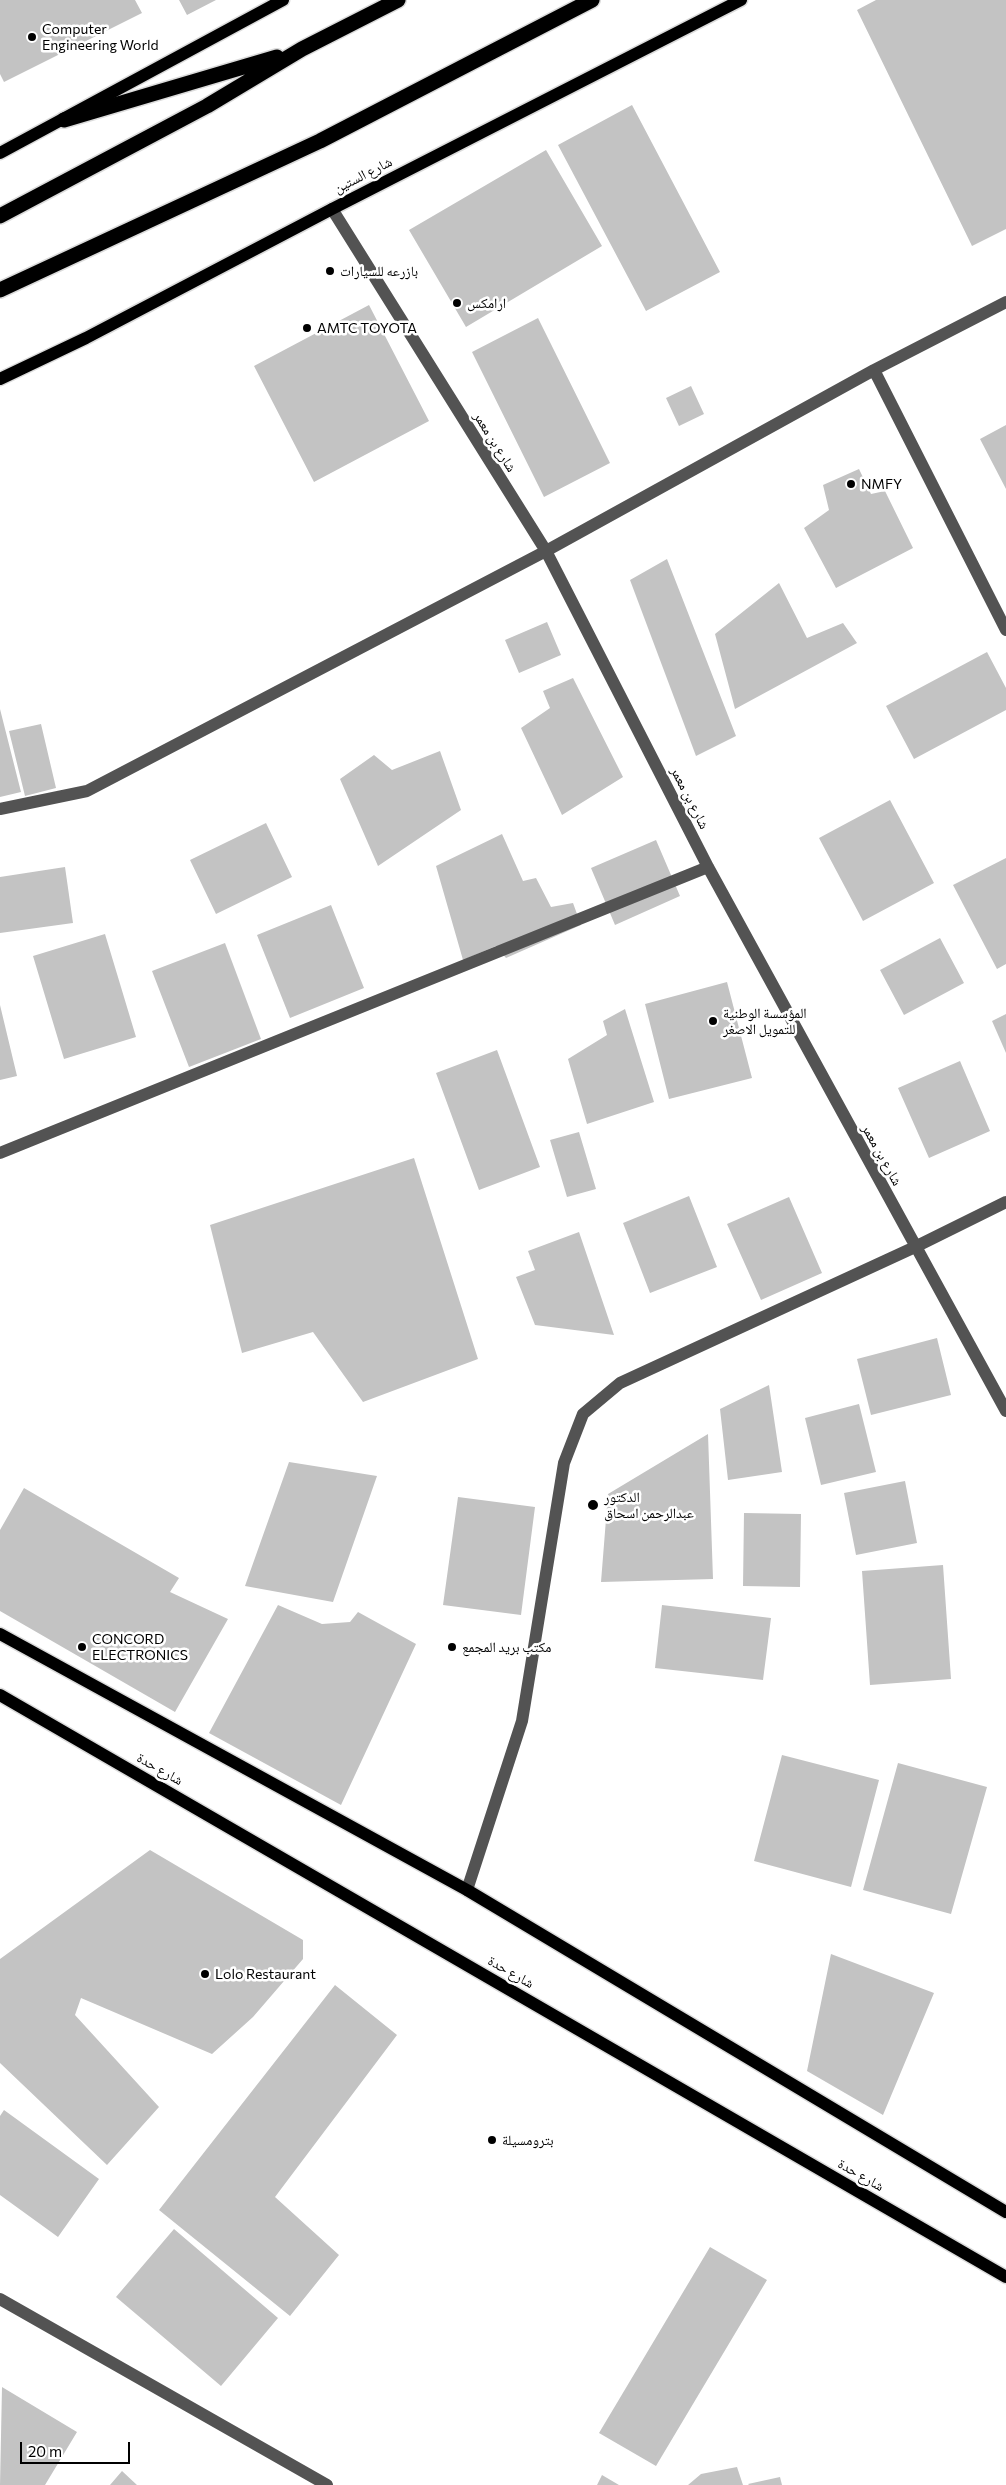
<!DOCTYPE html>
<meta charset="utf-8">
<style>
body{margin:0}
#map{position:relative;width:1006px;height:2485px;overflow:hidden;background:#fff;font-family:Commissioner,sans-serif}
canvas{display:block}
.scale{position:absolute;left:20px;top:2442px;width:110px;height:22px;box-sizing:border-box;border:2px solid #000;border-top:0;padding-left:6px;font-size:15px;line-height:18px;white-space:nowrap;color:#000;-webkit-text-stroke:4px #fff;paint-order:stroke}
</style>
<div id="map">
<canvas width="1006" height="2485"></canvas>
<div class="scale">20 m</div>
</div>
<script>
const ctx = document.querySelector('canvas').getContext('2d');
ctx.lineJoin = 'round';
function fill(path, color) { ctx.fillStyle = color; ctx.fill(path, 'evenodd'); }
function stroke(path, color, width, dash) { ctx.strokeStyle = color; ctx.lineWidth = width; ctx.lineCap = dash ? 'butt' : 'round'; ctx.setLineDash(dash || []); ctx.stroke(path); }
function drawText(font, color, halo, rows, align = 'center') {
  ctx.font = font + ' Commissioner,"Noto Naskh Arabic",sans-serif'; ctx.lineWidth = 5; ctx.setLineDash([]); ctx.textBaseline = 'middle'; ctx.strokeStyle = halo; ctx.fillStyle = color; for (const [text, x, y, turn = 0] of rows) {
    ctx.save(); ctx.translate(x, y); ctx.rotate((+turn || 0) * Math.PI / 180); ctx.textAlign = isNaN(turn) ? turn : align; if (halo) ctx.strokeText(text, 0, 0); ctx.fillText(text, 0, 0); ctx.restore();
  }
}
const building = new Path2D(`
 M0 0H135L142 13 4 82 0 74Z
 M179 0H216L187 15Z
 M876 0H1006V229L972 246 857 10Z
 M632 105 720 272 646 311 558 145Z
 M546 150 602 246 466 327 409 230Z
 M369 305 429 421 314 482 254 366Z
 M538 318 610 463 544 497 472 352Z
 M691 386 704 414 679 426 666 398Z
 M1006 425V489L980 439Z
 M859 469 871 494 885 491 913 548 836 588 804 528 829 510 823 485Z
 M667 559 736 736 696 756 630 580Z
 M779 583 807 638 843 623 857 643 735 709 715 634Z
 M547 622 561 655 519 673 505 640Z
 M987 652 1006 688V710L914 759 886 706Z
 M573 678 623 777 562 815 521 728 550 708 543 691Z
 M0 709 21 792 0 797Z
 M41 724 56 788 25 796 9 731Z
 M440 751 461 810 378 866 340 779 374 755 392 770Z
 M890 800 934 883 863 921 819 838Z
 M266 823 292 877 216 914 190 860Z
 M502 834 523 881 536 878 551 907 573 903 581 925 506 958 496 946 463 960 436 866Z
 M656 840 680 896 615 925 591 868Z
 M1006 858V964L997 969 953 885Z
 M65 867 73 923 0 933V877Z
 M331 905 364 988 290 1018 257 935Z
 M105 934 136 1037 64 1059 33 956Z
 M940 938 964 983 904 1015 880 970Z
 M225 943 261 1039 189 1067 152 971Z
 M727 982 752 1078 669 1099 645 1004Z
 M0 1005 17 1076 0 1080Z
 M625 1009 654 1102 587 1124 568 1059 607 1035 603 1021Z
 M1006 1014V1053L992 1021Z
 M497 1050 540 1167 479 1190 436 1073Z
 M960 1061 990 1131 929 1158 898 1088Z
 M579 1132 596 1189 567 1197 550 1140Z
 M414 1158 478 1359 363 1402 313 1332 242 1353 210 1225Z
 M689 1196 717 1267 650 1293 623 1223Z
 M789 1197 822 1273 761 1300 727 1224Z
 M579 1232 614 1335 535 1325 516 1277 535 1270 528 1251Z
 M937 1338 951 1395 871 1415 857 1359Z
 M769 1385 782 1472 728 1480 720 1409Z
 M859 1404 876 1472 821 1485 805 1418Z
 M708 1434 713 1579 601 1582 608 1494Z
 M289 1462 377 1476 333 1602 245 1586Z
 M905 1481 917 1543 856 1555 844 1493Z
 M24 1488 179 1578 170 1592 228 1619 175 1712 0 1611V1530Z
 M458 1497 535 1507 521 1615 443 1605Z
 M744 1513 801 1514 800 1587 743 1586Z
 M943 1565 951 1679 870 1685 862 1571Z
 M278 1605 322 1624 350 1622 358 1612 416 1644 341 1805 209 1733Z
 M662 1605 771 1618 763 1680 655 1668Z
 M782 1755 879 1780 851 1887 754 1861Z
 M898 1763 987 1787 951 1914 863 1890Z
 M150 1850 303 1940V1959L253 2017 212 2054 81 1998 75 2015 159 2107 107 2165 0 2063V1959Z
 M831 1954 934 1993 883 2115 807 2071Z
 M335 1985 397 2035 275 2197 339 2255 290 2316 159 2210Z
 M4 2110 99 2179 58 2237 0 2195V2116Z
 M174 2229 278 2318 221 2386 116 2297Z
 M710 2247 767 2280 656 2466 599 2433Z
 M2 2387 77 2432 45 2485H0Z
 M737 2467 743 2485H688L701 2474Z
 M122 2471 137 2485H110Z
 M602 2475 619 2485H597Z
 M780 2477 782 2485H749L748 2484Z`);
const minor = new Path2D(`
 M332 209 546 551 708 867 1006 1411
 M874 370 1006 630
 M0 809 87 791 546 551 874 370 1006 302
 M0 1153 708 867
 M467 1890 522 1721 564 1463 583 1414 620 1383 915 1247 1006 1202
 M0 2299 327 2485`);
const major = new Path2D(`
 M0 153 283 0
 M0 379 86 338 332 209 741 0
 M0 1634 467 1890 1006 2212
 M0 1695 1006 2277`);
const highway = new Path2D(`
 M64 120 277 57
 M0 216 207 106 302 49 398 0
 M0 290 320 141 592 0`);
const markers = [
 [32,37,5,"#000"],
 [330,271,5,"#000"],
 [457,303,5,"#000"],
 [307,328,5,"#000"],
 [851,484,5,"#000"],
 [713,1021,5,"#000"],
 [593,1505,6,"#000"],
 [82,1647,5,"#000"],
 [452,1647,5,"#000"],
 [205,1974,5,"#000"],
 [492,2140,5,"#000"]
];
const poiNames = [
 ["Computer",42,29],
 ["Engineering World",42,45],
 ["بازرعه للسيارات",340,271],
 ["ارامكس",467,303],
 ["AMTC TOYOTA",317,328],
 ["NMFY",861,484],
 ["المؤسسة الوطنية",723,1013],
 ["للتمويل الاصغر",723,1029],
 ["الدكتور",604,1497],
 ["عبدالرحمن اسحاق",604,1513],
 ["CONCORD",92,1639],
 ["ELECTRONICS",92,1655],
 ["مكتب بريد المجمع",462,1647],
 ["Lolo Restaurant",215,1974],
 ["بترومسيلة",502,2140]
];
const streetNames = [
 ["شارع الستين",363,175,-27],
 ["شارع بن معمر",495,442,58],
 ["شارع بن معمر",690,798,63],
 ["شارع بن معمر",882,1155,61],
 ["شارع حدة",160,1769,30],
 ["شارع حدة",511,1972,30],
 ["شارع حدة",861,2175,30]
];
fill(building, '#c3c3c3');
stroke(major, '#dbdbdb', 15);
stroke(highway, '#dbdbdb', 18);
stroke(minor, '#535353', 12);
stroke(major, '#000', 12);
stroke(highway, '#000', 15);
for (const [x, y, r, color] of markers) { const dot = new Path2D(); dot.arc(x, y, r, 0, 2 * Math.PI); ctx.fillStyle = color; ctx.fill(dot); stroke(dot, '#fff', 2); }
drawText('14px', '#000', '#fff', poiNames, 'left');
drawText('14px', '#000', '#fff', streetNames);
</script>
